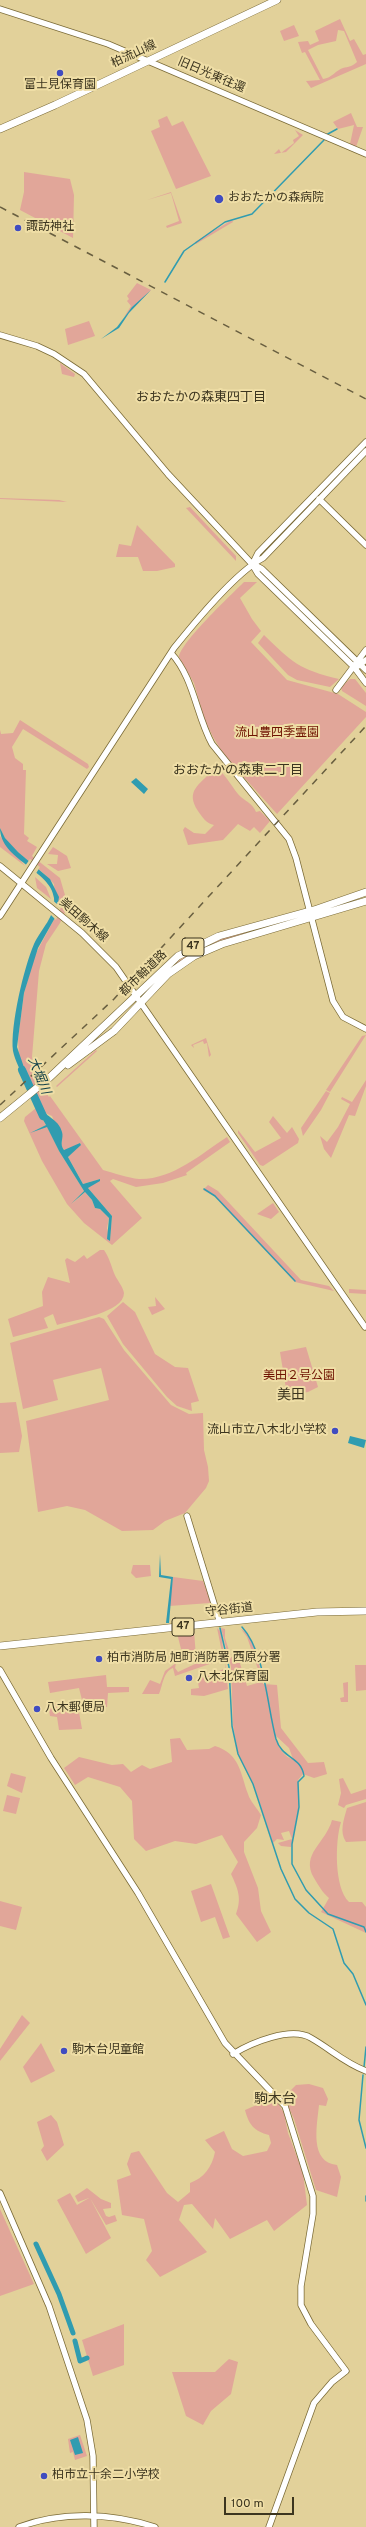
<!DOCTYPE html>
<meta charset="utf-8">
<style>
body{margin:0}
#map{position:relative;width:366px;height:2527px;overflow:hidden;background:#e2d19a;font-family:Overpass,sans-serif}
canvas{display:block}
.scale{position:absolute;left:224px;top:2497px;width:70px;height:18px;box-sizing:border-box;border:2px solid #3c351f;border-top:0;padding-left:5px;font-size:12px;line-height:14px;white-space:nowrap;color:#3c351f;-webkit-text-stroke:3px #efdea6;paint-order:stroke}
</style>
<div id="map">
<canvas width="366" height="2527"></canvas>
<div class="scale">100 m</div>
</div>
<script>
const ctx = document.querySelector('canvas').getContext('2d');
ctx.lineJoin = 'round';
function fill(path, color) { ctx.fillStyle = color; ctx.fill(path, 'evenodd'); }
function stroke(path, color, width, dash) { ctx.strokeStyle = color; ctx.lineWidth = width; ctx.lineCap = dash ? 'butt' : 'round'; ctx.setLineDash(dash || []); ctx.stroke(path); }
function drawText(font, color, halo, rows, align = 'center') {
  ctx.font = font + ' Overpass,"Noto Sans JP",sans-serif'; ctx.lineWidth = 4; ctx.setLineDash([]); ctx.textBaseline = 'middle'; ctx.strokeStyle = halo; ctx.fillStyle = color; for (const [text, x, y, turn = 0] of rows) {
    ctx.save(); ctx.translate(x, y); ctx.rotate((+turn || 0) * Math.PI / 180); ctx.textAlign = isNaN(turn) ? turn : align; if (halo) ctx.strokeText(text, 0, 0); ctx.fillText(text, 0, 0); ctx.restore();
  }
}
const green = new Path2D(`
 M340 19 350 41 354 39 363 55 366 54V64L311 88 306 81 320 80 305 52 302 53 298 42 308 41 310 45 319 41 315 31ZM338 30 344 31 357 62C353 66 348 67 343 68 336 70 332 78 323 79L308 50 318 45 336 41Z
 M294 25 299 36 284 41 280 31Z
 M351 113 357 127H363L356 147 350 144 354 125 338 129 333 122Z
 M167 116 172 126 183 121 211 176 176 189 151 131 160 127 158 120Z
 M295 130 303 135 286 152 274 154 279 149 281 153 294 143 293 140 299 136Z
 M24 172 70 179 74 195 73 238 20 210 24 192Z
 M171 192 182 223 167 228 166 226 179 221 171 193 147 200Z
 M232 220 233 222 196 244 195 242Z
 M137 283 151 290 124 317 131 306 127 301 129 299 127 296Z
 M89 321 95 336 68 345 65 329Z
 M60 363 75 374 74 377 62 374Z
 M346 466 347 467 275 538Z
 M0 498 59 500 67 502 0 499Z
 M190 507 236 556V561L186 508Z
 M137 525 175 564V567L157 571H143L138 557H116L119 544 131 546Z
 M244 582H257L240 598 252 619 261 631 251 642 287 680 338 694 366 712V717L277 814 224 755 213 737 204 718 194 683 179 657C180 643 232 594 244 582Z
 M264 635C293 663 298 669 339 679L330 687 297 680 288 675 258 643Z
 M350 679H355L366 693V706L342 691 341 687Z
 M20 720 88 764 89 767 87 769 23 729 12 747 15 758 23 764V770H26L24 834 29 838 27 841 37 847 32 856 60 878 67 902 66 910 60 923 46 944 39 971 32 1057 34 1070 37 1080 49 1097 50 1096 103 1170C114 1173 128 1178 139 1179 172 1180 201 1154 227 1137L230 1142 186 1173 187 1175 163 1183 136 1187 113 1179 110 1181 142 1218 112 1245 84 1223 67 1204 42 1161 24 1121 25 1117 36 1108 46 1125 30 1133 47 1126 59 1151 84 1191 72 1204 85 1192 92 1200 95 1208 100 1209 109 1218 107 1228 110 1240 112 1216 88 1188 100 1179 83 1184 68 1157 81 1144 80 1143 66 1151 61 1147 62 1140 52 1116 43 1112 39 1106 19 1058 18 1039 24 993 34 957 56 916 54 884C40 866 7 850 0 828V730L1 734 13 733Z
 M218 769C226 776 231 785 238 794 244 801 253 803 256 812L260 811 270 821 260 833 254 827 250 831 238 824 223 840 188 845 183 830 185 827 194 833 205 834 214 825C207 824 202 817 198 811 185 791 199 785 213 770L215 772Z
 M0 836 25 866 0 847Z
 M53 847 67 856 71 868 58 871 47 864H57L58 855 48 854Z
 M35 877 46 887 51 899 37 888Z
 M280 924 203 948 162 974C198 943 234 932 280 924Z
 M366 1035 330 1092 326 1090 362 1036Z
 M206 1038 211 1055 209 1057 207 1043 204 1044 203 1041 193 1045 194 1048 191 1045Z
 M96 1050 97 1051 57 1087 56 1086Z
 M366 1080V1086L355 1116 349 1115 331 1158 324 1149 320 1136 327 1142 338 1127 350 1104 341 1099 342 1097 352 1102Z
 M326 1091 330 1093 321 1110 303 1136 301 1128Z
 M273 1116 287 1133 292 1127 299 1139 298 1143 263 1166 260 1165 238 1133V1130L255 1152 281 1138 269 1122Z
 M208 1185 218 1191 301 1280 329 1286 334 1291 295 1282 214 1196 203 1190Z
 M273 1203 279 1212 271 1219 257 1214Z
 M100 1250H104C109 1257 111 1265 114 1273 116 1279 123 1286 124 1293 124 1313 73 1320 57 1325L53 1314 44 1318 48 1328 13 1337 8 1319 43 1306 42 1292 48 1277 70 1283 65 1260 67 1258 75 1262 84 1255 87 1259Z
 M349 1289 366 1290V1294L349 1293Z
 M155 1297 165 1309 152 1315 148 1307 156 1306Z
 M123 1302 135 1312 155 1354 175 1367 188 1368 199 1401 191 1403 192 1411 177 1406 167 1397 123 1344 107 1316Z
 M99 1317 104 1319 124 1350 171 1405 189 1414 203 1413 204 1450 208 1467 209 1481 206 1488 185 1513 165 1521 153 1530 122 1531 85 1510 67 1506 38 1512 26 1421 109 1400 101 1368 53 1380 58 1400 23 1409 10 1343Z
 M306 1347 318 1387 308 1392 287 1395 280 1352Z
 M16 1402 22 1436 19 1452 0 1453V1403Z
 M133 1565H150L151 1576 136 1578 131 1573Z
 M173 1577 203 1581 211 1601 210 1603 169 1606Z
 M217 1628 221 1632 228 1689 204 1696 191 1695V1689L199 1688 197 1677 210 1675 226 1668 224 1659 175 1676 173 1668C163 1672 163 1685 159 1694H142L150 1680 160 1684 165 1671 176 1663 175 1668 178 1672 197 1663 223 1657Z
 M221 1628 225 1629V1638L231 1657H238L247 1686 261 1682V1678L247 1637 241 1629C256 1639 260 1668 263 1684L277 1685 281 1728 308 1763 324 1762 327 1774 314 1778 303 1774 298 1780 299 1806 291 1847 281 1846 278 1843 292 1839 289 1831 281 1833 284 1840 277 1839 273 1843 254 1785 238 1753 233 1725 231 1667ZM275 1735 289 1748 293 1759C284 1758 276 1744 275 1735Z
 M194 1631 196 1657 184 1661 177 1633Z
 M355 1665H366V1690L356 1691Z
 M106 1675 107 1687H129V1692L108 1693 107 1707 84 1708 79 1688 50 1693 48 1682Z
 M348 1682V1702H341L340 1698 344 1697 343 1683Z
 M62 1702 63 1708 79 1712 82 1729 59 1730 57 1717 50 1716 48 1704Z
 M180 1738 187 1750 209 1749 215 1746C240 1754 240 1772 248 1794 250 1801 257 1808 261 1815L257 1828 244 1842V1852L258 1888 261 1911 271 1932 257 1942 236 1914C242 1898 238 1889 231 1874L238 1862 222 1835 196 1844 175 1841 146 1851 134 1839 132 1801 120 1787 88 1777 75 1785 64 1768 79 1757 112 1765 123 1764 131 1772 142 1765 150 1769 172 1762 170 1739Z
 M11 1773 26 1777 22 1793 7 1786Z
 M343 1778 351 1794 366 1789V1799L346 1805 344 1808 338 1805 341 1793 339 1779Z
 M7 1795 20 1798 16 1814 3 1811Z
 M366 1802V1841L346 1842C339 1832 344 1819 347 1808Z
 M332 1820 341 1822C335 1841 334 1888 349 1902H362L366 1907V1933L321 1912 329 1898C322 1892 319 1886 314 1878 300 1854 326 1843 332 1820Z
 M211 1884 230 1937 223 1939 215 1917 201 1922 191 1891Z
 M0 1901 22 1907 16 1930 0 1926Z
 M22 2015 30 2023 0 2061V2049Z
 M41 2043 55 2071 31 2083 23 2067Z
 M309 2084 323 2088 328 2099 326 2106 319 2105C317 2126 309 2162 337 2165L341 2177 337 2197 316 2190 294 2119 284 2097 296 2085Z
 M278 2103 284 2113 288 2133 303 2173 307 2205 274 2231 267 2220 230 2239 215 2218 213 2229 192 2204 184 2205 179 2220 207 2252 160 2277 146 2260 152 2251 144 2219 122 2215 117 2180 131 2175 127 2164 131 2153 139 2151 167 2193 178 2202 190 2192V2183C204 2178 212 2167 215 2152L205 2140 224 2131 232 2149 243 2156 267 2151 271 2143 269 2135C254 2131 249 2125 245 2110L259 2104Z
 M51 2115 57 2122 64 2145 47 2161 41 2150 44 2146 37 2122Z
 M87 2188 101 2199 111 2203V2208L103 2209 106 2216 109 2217 115 2215 117 2221 106 2225 90 2198 111 2238 86 2254 57 2200 70 2193 77 2205 89 2198 78 2202 75 2196Z
 M0 2209 34 2284 0 2296Z
 M124 2324V2365L93 2376 82 2340Z
 M229 2359 238 2362 231 2394 211 2411 203 2425 186 2416 172 2372H215Z
 M80 2435 87 2456 75 2460 73 2452 70 2453 68 2439Z`);
const water = new Path2D(`
 M151 290 129 313 119 328 101 339 117 327 132 307Z
 M136 778 148 789 144 794 131 782Z
 M0 828 5 838 18 852 50 879 59 897 56 916 38 948 24 993 17 1047 28 1079 25 1081C21 1071 15 1061 13 1051 10 1026 24 967 34 944 41 929 56 916 54 898 51 870 0 860 0 828Z
 M39 1106C44 1116 59 1119 62 1132 64 1138 59 1144 64 1150L80 1143 81 1145 68 1157 83 1184 100 1179V1181L88 1188 112 1216 110 1241 107 1239 109 1218 100 1209 95 1208 92 1200 85 1192 71 1204 84 1191 59 1151 47 1127 30 1133 46 1125 36 1108Z
 M350 1436 366 1440 364 1448 348 1443Z
 M160 1554 161 1575 173 1577 169 1623H166L171 1579 159 1577Z
 M78 2437 83 2453 75 2455 70 2440Z`);
const pier = new Path2D(`
 M30 859 40 867 35 875 25 866Z
 M52 900 61 907 56 920 50 914Z`);
const stream = new Path2D(`
 M326 135 337 129
 M165 282 184 251 225 222 252 214 324 140
 M204 1189 215 1196 295 1281
 M173 1621 183 1620
 M242 1627C265 1652 267 1706 276 1739 282 1759 301 1756 304 1776L298 1782 299 1807 292 1844V1864L306 1890 328 1914 364 1927 366 1932
 M220 1628 229 1667 232 1726 238 1754 253 1784 281 1869 295 1899 309 1913 333 1929 344 1963 353 1974 366 2005
 M364 2067 366 2047
 M363 2075 359 2120 366 2148
 M366 2201V2196`);
const canal = new Path2D(`
 M36 2244 59 2294 73 2333
 M75 2341 80 2361 87 2358`);
const river = new Path2D(`
 M22 1070 43 1116`);
const minor = new Path2D(`
 M0 9 108 44 366 154
 M0 335 37 346 54 354 84 374 168 474 252 564 258 574 354 667 366 683
 M319 499 366 545
 M253 563 258 553 366 442
 M253 564 262 569 366 670
 M171 653C194 678 196 715 212 744L289 839 296 858 333 1001 343 1017 366 1029
 M358 666 366 660
 M336 690 366 650
 M0 866 82 933 116 967 365 1327
 M0 916 174 648C195 622 235 573 263 558L366 451
 M187 1516 220 1623
 M0 1670 51 1758 138 1893 225 2043 285 2106 313 2196V2214L301 2286V2305L311 2324 346 2371 332 2382 314 2403 269 2527
 M233 2054C251 2043 291 2026 311 2038 332 2050 343 2062 366 2071
 M0 2193 49 2306 87 2420 93 2456 94 2527
 M19 2527C62 2511 111 2513 155 2527`);
const major = new Path2D(`
 M0 129 55 105 277 0
 M68 1065 114 1031 168 974 194 956 222 944 366 901
 M0 1118 49 1078 178 956 219 936 317 909 366 892
 M0 1646 317 1612 366 1611`);
const rail = new Path2D(`
 M0 207 366 399
 M0 1105 114 999 366 726`);
const markers = [
 [60,73,4,"#404cc0"],
 [219,199,5,"#404cc0"],
 [18,228,4,"#404cc0"],
 [335,1431,4,"#404cc0"],
 [99,1659,4,"#404cc0"],
 [189,1678,4,"#404cc0"],
 [37,1709,4,"#404cc0"],
 [64,2051,4,"#404cc0"],
 [44,2476,4,"#404cc0"]
];
const shields = [
 [193,947,22],
 [183,1627,22]
];
const shieldNames = [
 ["47",193,947],
 ["47",183,1627]
];
const streetNames = [
 ["柏流山線",134,55,-25],
 ["旧日光東往還",211,76,23],
 ["美田駒木線",83,921,41],
 ["都市軸道路",144,974,-44],
 ["守谷街道",229,1611,-6]
];
const poiNames = [
 ["富士見保育園",60,86,"center"],
 ["おおたかの森病院",228,199],
 ["諏訪神社",26,228],
 ["流山市立八木北小学校",327,1431,"right"],
 ["柏市消防局 旭町消防署 西原分署",107,1659],
 ["八木北保育園",197,1678],
 ["八木郵便局",45,1709],
 ["駒木台児童館",72,2051],
 ["柏市立十余二小学校",52,2476]
];
const parkNames = [
 ["流山豊四季霊園",277,734],
 ["美田２号公園",299,1377]
];
const neighbourhoodNames = [
 ["おおたかの森東四丁目",201,398],
 ["おおたかの森東二丁目",238,771]
];
const waterNames = [
 ["大堀川",38,1076,68]
];
const quarterNames = [
 ["美田",291,1396],
 ["駒木台",275,2100]
];
fill(green, '#e1a699');
fill(water, '#309cb0');
fill(pier, '#e2d19a');
stroke(stream, '#309cb0', 1.5);
stroke(canal, '#309cb0', 5);
stroke(river, '#309cb0', 8);
stroke(minor, '#7a6a36', 7);
stroke(major, '#7a6a36', 8);
stroke(minor, '#fff', 5.5);
stroke(major, '#fff', 7);
stroke(rail, '#695f40', 1.5, [7, 7]);
for (const [x, y, r, color] of markers) { const dot = new Path2D(); dot.arc(x, y, r, 0, 2 * Math.PI); ctx.fillStyle = color; ctx.fill(dot); stroke(dot, '#efdea6', 1.5); }
for (const [x, y, w] of shields) { const box = new Path2D(); box.roundRect(x - w / 2, y - 9, w, 18, 3); ctx.fillStyle = '#efdea6'; ctx.fill(box); stroke(box, '#3c351f', 1); }
drawText('bold 11px', '#3c351f', null, shieldNames);
drawText('12px', '#3c351f', '#efdea6', streetNames);
drawText('12px', '#3c351f', '#efdea6', poiNames, 'left');
drawText('12px', '#6f1302', '#efdea6', parkNames);
drawText('13px', '#3c351f', '#efdea6', neighbourhoodNames);
drawText('italic 13px', '#0d3d46', '#efdea6', waterNames);
drawText('14px', '#3c351f', '#efdea6', quarterNames);
</script>
